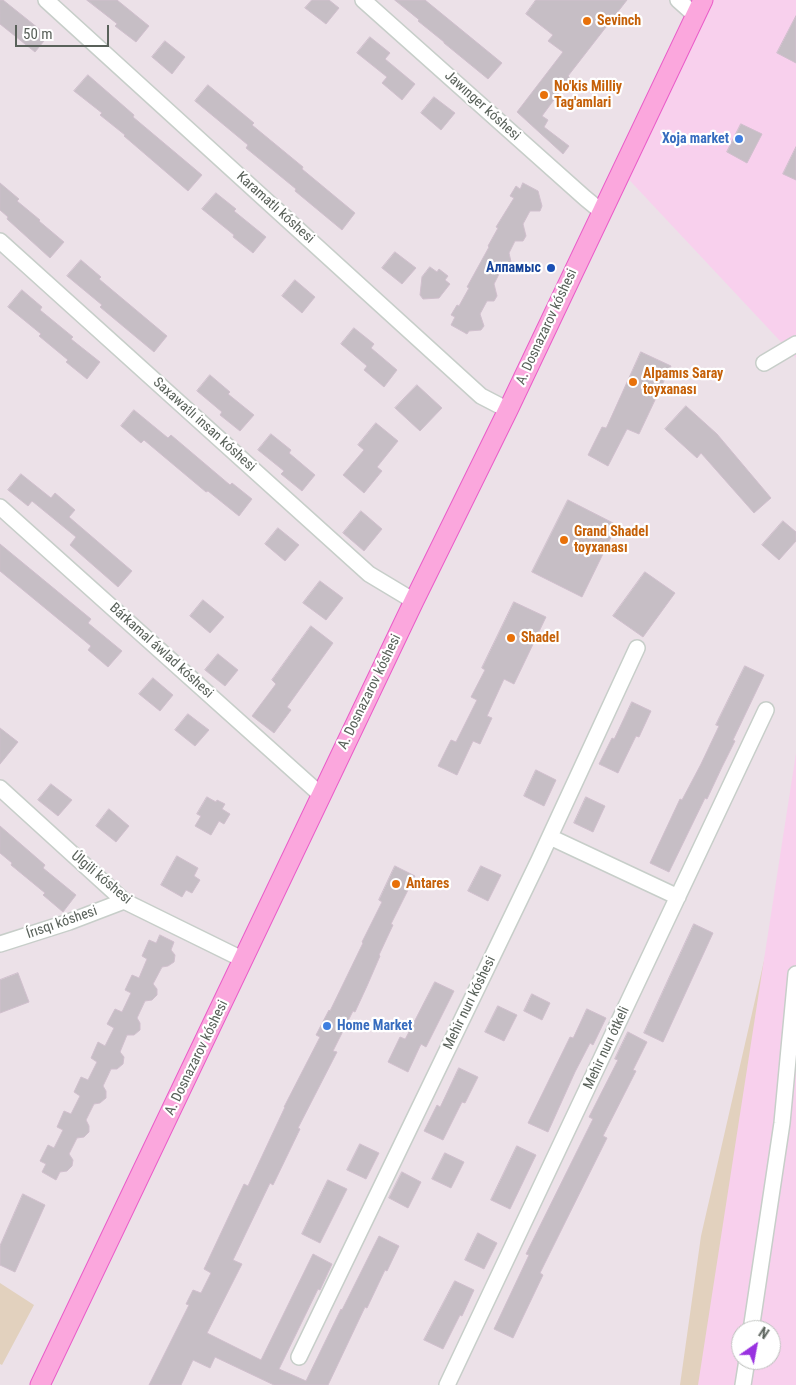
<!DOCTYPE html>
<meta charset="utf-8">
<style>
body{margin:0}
#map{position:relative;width:796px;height:1385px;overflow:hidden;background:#ece1e8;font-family:"Roboto Condensed",sans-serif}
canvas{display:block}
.north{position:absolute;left:731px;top:1320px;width:50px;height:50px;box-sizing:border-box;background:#fff;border:1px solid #bdc0bd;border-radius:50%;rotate:33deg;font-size:14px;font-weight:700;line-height:20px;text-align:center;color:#59615a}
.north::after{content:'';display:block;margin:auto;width:18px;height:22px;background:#9932e0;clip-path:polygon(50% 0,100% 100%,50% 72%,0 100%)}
.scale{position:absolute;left:15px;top:25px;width:94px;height:22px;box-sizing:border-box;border:2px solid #59615a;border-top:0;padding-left:6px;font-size:15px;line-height:18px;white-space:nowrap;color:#59615a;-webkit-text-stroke:4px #fff;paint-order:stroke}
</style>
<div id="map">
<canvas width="796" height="1385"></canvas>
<div class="north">N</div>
<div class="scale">50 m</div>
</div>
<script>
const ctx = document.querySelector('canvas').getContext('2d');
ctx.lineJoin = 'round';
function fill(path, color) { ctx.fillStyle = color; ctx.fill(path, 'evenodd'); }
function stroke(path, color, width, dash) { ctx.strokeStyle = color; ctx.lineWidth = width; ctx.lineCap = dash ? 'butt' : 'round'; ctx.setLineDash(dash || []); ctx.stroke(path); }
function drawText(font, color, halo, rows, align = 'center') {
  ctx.font = font + ' "Roboto Condensed",sans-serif'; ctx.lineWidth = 4.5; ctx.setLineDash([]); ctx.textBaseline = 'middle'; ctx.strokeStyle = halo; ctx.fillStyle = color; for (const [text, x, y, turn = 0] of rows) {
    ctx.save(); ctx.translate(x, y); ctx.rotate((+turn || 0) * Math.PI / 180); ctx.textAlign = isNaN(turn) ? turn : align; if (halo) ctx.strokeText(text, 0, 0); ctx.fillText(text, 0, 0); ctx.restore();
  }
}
const green = new Path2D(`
 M796 821V1385H680L701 1236ZM741 1330H771V1360H741Z
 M0 1283 34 1305 2 1365 0 1364Z`);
const sand = new Path2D(`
 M702 0H796V358L619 169Z
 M796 753V1385H698ZM741 1330H771V1360H741Z`);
const building = new Path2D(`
 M0 0H3L48 36 35 52 0 24Z
 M87 0H117L149 26 136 42 115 26 117 24Z
 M312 0H329L339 8 326 24 305 8Z
 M395 0H425L502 63 488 79 444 43V42L418 21 419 20Z
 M536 0H627L568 76 570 78 542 116 548 120 544 127 569 146 563 154 517 112 563 52 548 41 553 35 526 14Z
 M796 16V63L777 53Z
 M370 37 390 53 385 59 415 84 402 100 382 83 387 77 357 53Z
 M165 41 185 57 172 74 152 57Z
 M88 75 134 115 133 117 202 175 188 191 124 136 125 135 100 115 102 113 74 91Z
 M208 85 254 123 252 125 303 167 302 169 355 213 342 230 295 191 296 189 246 148 248 145 195 101Z
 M434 97 455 113 441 130 421 113Z
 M741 124 762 134 747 163 727 152Z
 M796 147V180L783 174Z
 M0 183 19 199 17 201 40 220 39 221 64 242 50 258 7 219 8 217 0 210Z
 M523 183 538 191 542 206 540 211H530L523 224 526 236 523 241H515L509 253 512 266 509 270H501L494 284 497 296 494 301H487L480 314 484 326 481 330 469 331 467 334 451 325 455 317 451 315 457 305 459 306 469 288 467 287 489 247 488 246 498 228 496 227 514 198 510 196 516 186 520 189Z
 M216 193 236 209 234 211 266 237 253 253 233 237 234 235 202 209Z
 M395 252 416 268 402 284 382 268Z
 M81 260 101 277 99 279 167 336 154 352 100 307 102 305 67 276Z
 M430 267 437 272 439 269 448 276 445 280 450 284 439 298 423 299 420 295 422 277Z
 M295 280 315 297 302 313 282 296Z
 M22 290 42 307 40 310 73 337 71 339 100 362 87 379 66 362 68 360 39 336 41 334 8 307Z
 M354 328 374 344 371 348 397 370 384 387 364 370 367 366 341 344Z
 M641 352 671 366 639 434 627 429 608 466 588 455 602 427 606 428Z
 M210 375 230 392 228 394 254 415 240 431 220 415 222 412 197 391Z
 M417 385 442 408 420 431 395 408Z
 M686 406 717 434 771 498 754 513 701 453 697 458 665 429Z
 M134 410 168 438 171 435 230 485 232 483 252 499 239 516 208 491 206 492 144 440 141 443 121 426Z
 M376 423 398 441 377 467 382 471 364 493 343 475 364 450 358 445Z
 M271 434 291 450 289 453 315 475 302 491 281 474 284 471 258 450Z
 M21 474 51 498 55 493 75 510 69 517 132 571 118 587 70 545 76 537 32 501 28 506 8 490Z
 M568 500 617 525 582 597 532 572Z
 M361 511 382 529 364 551 343 533Z
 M783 521 796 532V541L779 560 762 545Z
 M278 528 299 545 285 561 265 544Z
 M0 544 91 619 88 623 122 651 108 667 88 650 91 646 0 571Z
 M645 572 675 593 643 637 613 616Z
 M320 581 343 598 326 620 303 603Z
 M203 600 224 617 210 633 190 616Z
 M514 602 546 617 514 684 504 679 487 716 492 718 480 744 473 741 457 775 438 766 451 740 456 742 477 700 471 697 485 670 482 668Z
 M311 626 333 643 287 707 291 710 274 733 252 716 276 684 272 680Z
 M218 654 238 670 225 686 205 670Z
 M745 666 764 675 733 740 735 741 722 767 707 799 705 798 669 872 650 863 680 799 682 800 701 764 719 726 716 725Z
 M153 678 173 695 160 711 139 694Z
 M632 702 651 711 639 737 636 736 618 773 599 764 612 738 614 739Z
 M188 714 209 730 195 746 175 730Z
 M0 728 18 742 0 764Z
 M536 770 556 780 544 806 524 796Z
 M51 784 72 800 58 816 38 800Z
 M207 797 216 802 217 800 225 804 222 809 230 814 224 824 219 821 211 835 195 826 201 816 197 814Z
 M586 797 605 806 593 832 574 823Z
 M109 809 129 826 116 842 96 826Z
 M0 826 45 865 43 868 76 895 63 912 43 895 45 893 11 865 12 863 0 853Z
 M177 856 198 868 194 876 200 880 192 893 186 890 182 897 161 885Z
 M395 866 415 876 391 924 393 925 379 955 380 956 367 986 355 1012 353 1011 333 1051 337 1052 298 1128 300 1129 273 1185 270 1183 233 1260 242 1264 207 1333 261 1360 313 1254 332 1264 320 1290 318 1289 279 1369 306 1381 341 1309 342 1310 379 1236 399 1246 387 1271 385 1270 367 1308 365 1307 328 1385H274L215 1357 210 1368 193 1360 181 1385H149L189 1305 186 1304 193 1290 201 1293 211 1273 204 1269 244 1184 248 1186 285 1107H284L320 1037 316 1035 329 1010 330 1011 363 943 362 942 382 902 379 900Z
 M481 866 501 875 488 901 468 891Z
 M694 924 713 933 663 1042 644 1033Z
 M160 935 174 942 171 950 175 955 174 962 168 966 162 967 153 984 157 989V995L152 1000 145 1001 137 1018 140 1023V1030L134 1035H127L120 1052 124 1057 123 1064 117 1069H111L103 1086 106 1091V1098L100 1103 94 1104 86 1120 89 1126V1132L84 1137 77 1138 69 1154 73 1160 72 1166 67 1171 60 1172 56 1180 42 1172 46 1164 40 1161 48 1145 54 1148 63 1130 57 1127 64 1111 71 1114 80 1096 74 1092 81 1077 88 1080 97 1062 91 1058 98 1042 105 1046 114 1028 107 1024 115 1009 122 1012 131 993 125 990 132 975 139 978 147 959 142 956 149 940 156 943Z
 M18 973 29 1002 0 1013V980Z
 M435 982 454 991 426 1047 421 1044 408 1072 388 1062 400 1037 405 1039Z
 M532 994 550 1003 542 1020 524 1011Z
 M498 1006 517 1015 504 1041 485 1032Z
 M587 1009 606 1018 593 1045 590 1043 575 1072 548 1132 528 1123 570 1037 573 1038Z
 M628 1032 647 1042 633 1070 636 1071 603 1136 607 1138 540 1273 543 1275 513 1338 494 1329 529 1255 526 1254 593 1119 589 1117 618 1060 615 1059Z
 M459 1068 478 1077 465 1103 462 1102 443 1140 424 1131 437 1105 440 1107Z
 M360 1144 379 1153 366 1179 347 1170Z
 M517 1146 536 1155 510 1209 491 1200Z
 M445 1153 464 1162 451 1188 432 1179Z
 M402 1172 421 1182 408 1208 389 1198Z
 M328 1180 347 1189 320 1243 302 1234Z
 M23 1194 45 1205 15 1272 0 1265V1246Z
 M478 1233 497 1243 484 1269 465 1260Z
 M455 1281 474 1290 462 1316 460 1315 443 1349 424 1340Z`);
const minor = new Path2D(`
 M46 0 481 396 508 410
 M363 0 585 198 602 212
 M678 0 696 16
 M0 241 369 574 414 601
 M764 363 796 344
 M0 507 321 795
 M0 788 124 901 244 960
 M550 837 678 897
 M0 944 69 922 124 901
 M751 1330 782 1123 796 974
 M299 1357 539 860 637 648
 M447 1385 766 710
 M743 1385 747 1360`);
const major = new Path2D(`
 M40 1385 414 601 508 410 703 0`);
const markers = [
 [587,21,5,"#e8710a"],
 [544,95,5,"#e8710a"],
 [739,139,5,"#3f7fe0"],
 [551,268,5,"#1a4fb4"],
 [633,382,5,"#e8710a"],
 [564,540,5,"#e8710a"],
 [511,638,5,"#e8710a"],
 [396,884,5,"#e8710a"],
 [327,1026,5,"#3f7fe0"]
];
const foodNames = [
 ["Sevinch",597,21],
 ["No'kis Milliy",554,87],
 ["Tag'amlari",554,103],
 ["Alpamıs Saray",643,374],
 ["toyxanası",643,390],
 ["Grand Shadel",574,532],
 ["toyxanası",574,548],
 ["Shadel",521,638],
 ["Antares",406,884]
];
const streetNames = [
 ["Jawınger kóshesi",482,106,42],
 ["Karamatlı kóshesi",275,208,42],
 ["A. Dosnazarov kóshesi",547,327,-65],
 ["Saxawatlı insan kóshesi",204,425,42],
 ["Bárkamal áwlad kóshesi",161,651,42],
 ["A. Dosnazarov kóshesi",370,692,-64],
 ["Úlgili kóshesi",101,878,40],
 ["Írısqı kóshesi",62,923,-19],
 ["Mehir nurı kóshesi",470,1003,-64],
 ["Mehir nurı ótkeli",607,1048,-65],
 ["A. Dosnazarov kóshesi",197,1058,-64]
];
const shopNames = [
 ["Xoja market",729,139],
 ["Home Market",337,1026,"left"]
];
const transitNames = [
 ["Алпамыс",541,268]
];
fill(green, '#e2d1be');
fill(sand, '#f8d0ed');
fill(building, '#c6bec5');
stroke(building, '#d0bfcd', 1);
stroke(minor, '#c7cec9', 18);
stroke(major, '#ea5cc9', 21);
stroke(minor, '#fff', 15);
stroke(major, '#fba7dd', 19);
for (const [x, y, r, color] of markers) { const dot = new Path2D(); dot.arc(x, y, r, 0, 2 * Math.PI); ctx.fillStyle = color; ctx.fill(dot); stroke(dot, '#fff', 2); }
drawText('bold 14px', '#c56008', '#fff', foodNames, 'left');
drawText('14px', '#59615a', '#fff', streetNames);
drawText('bold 14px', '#366cbe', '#fff', shopNames, 'right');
drawText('bold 14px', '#164399', '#fff', transitNames, 'right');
</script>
